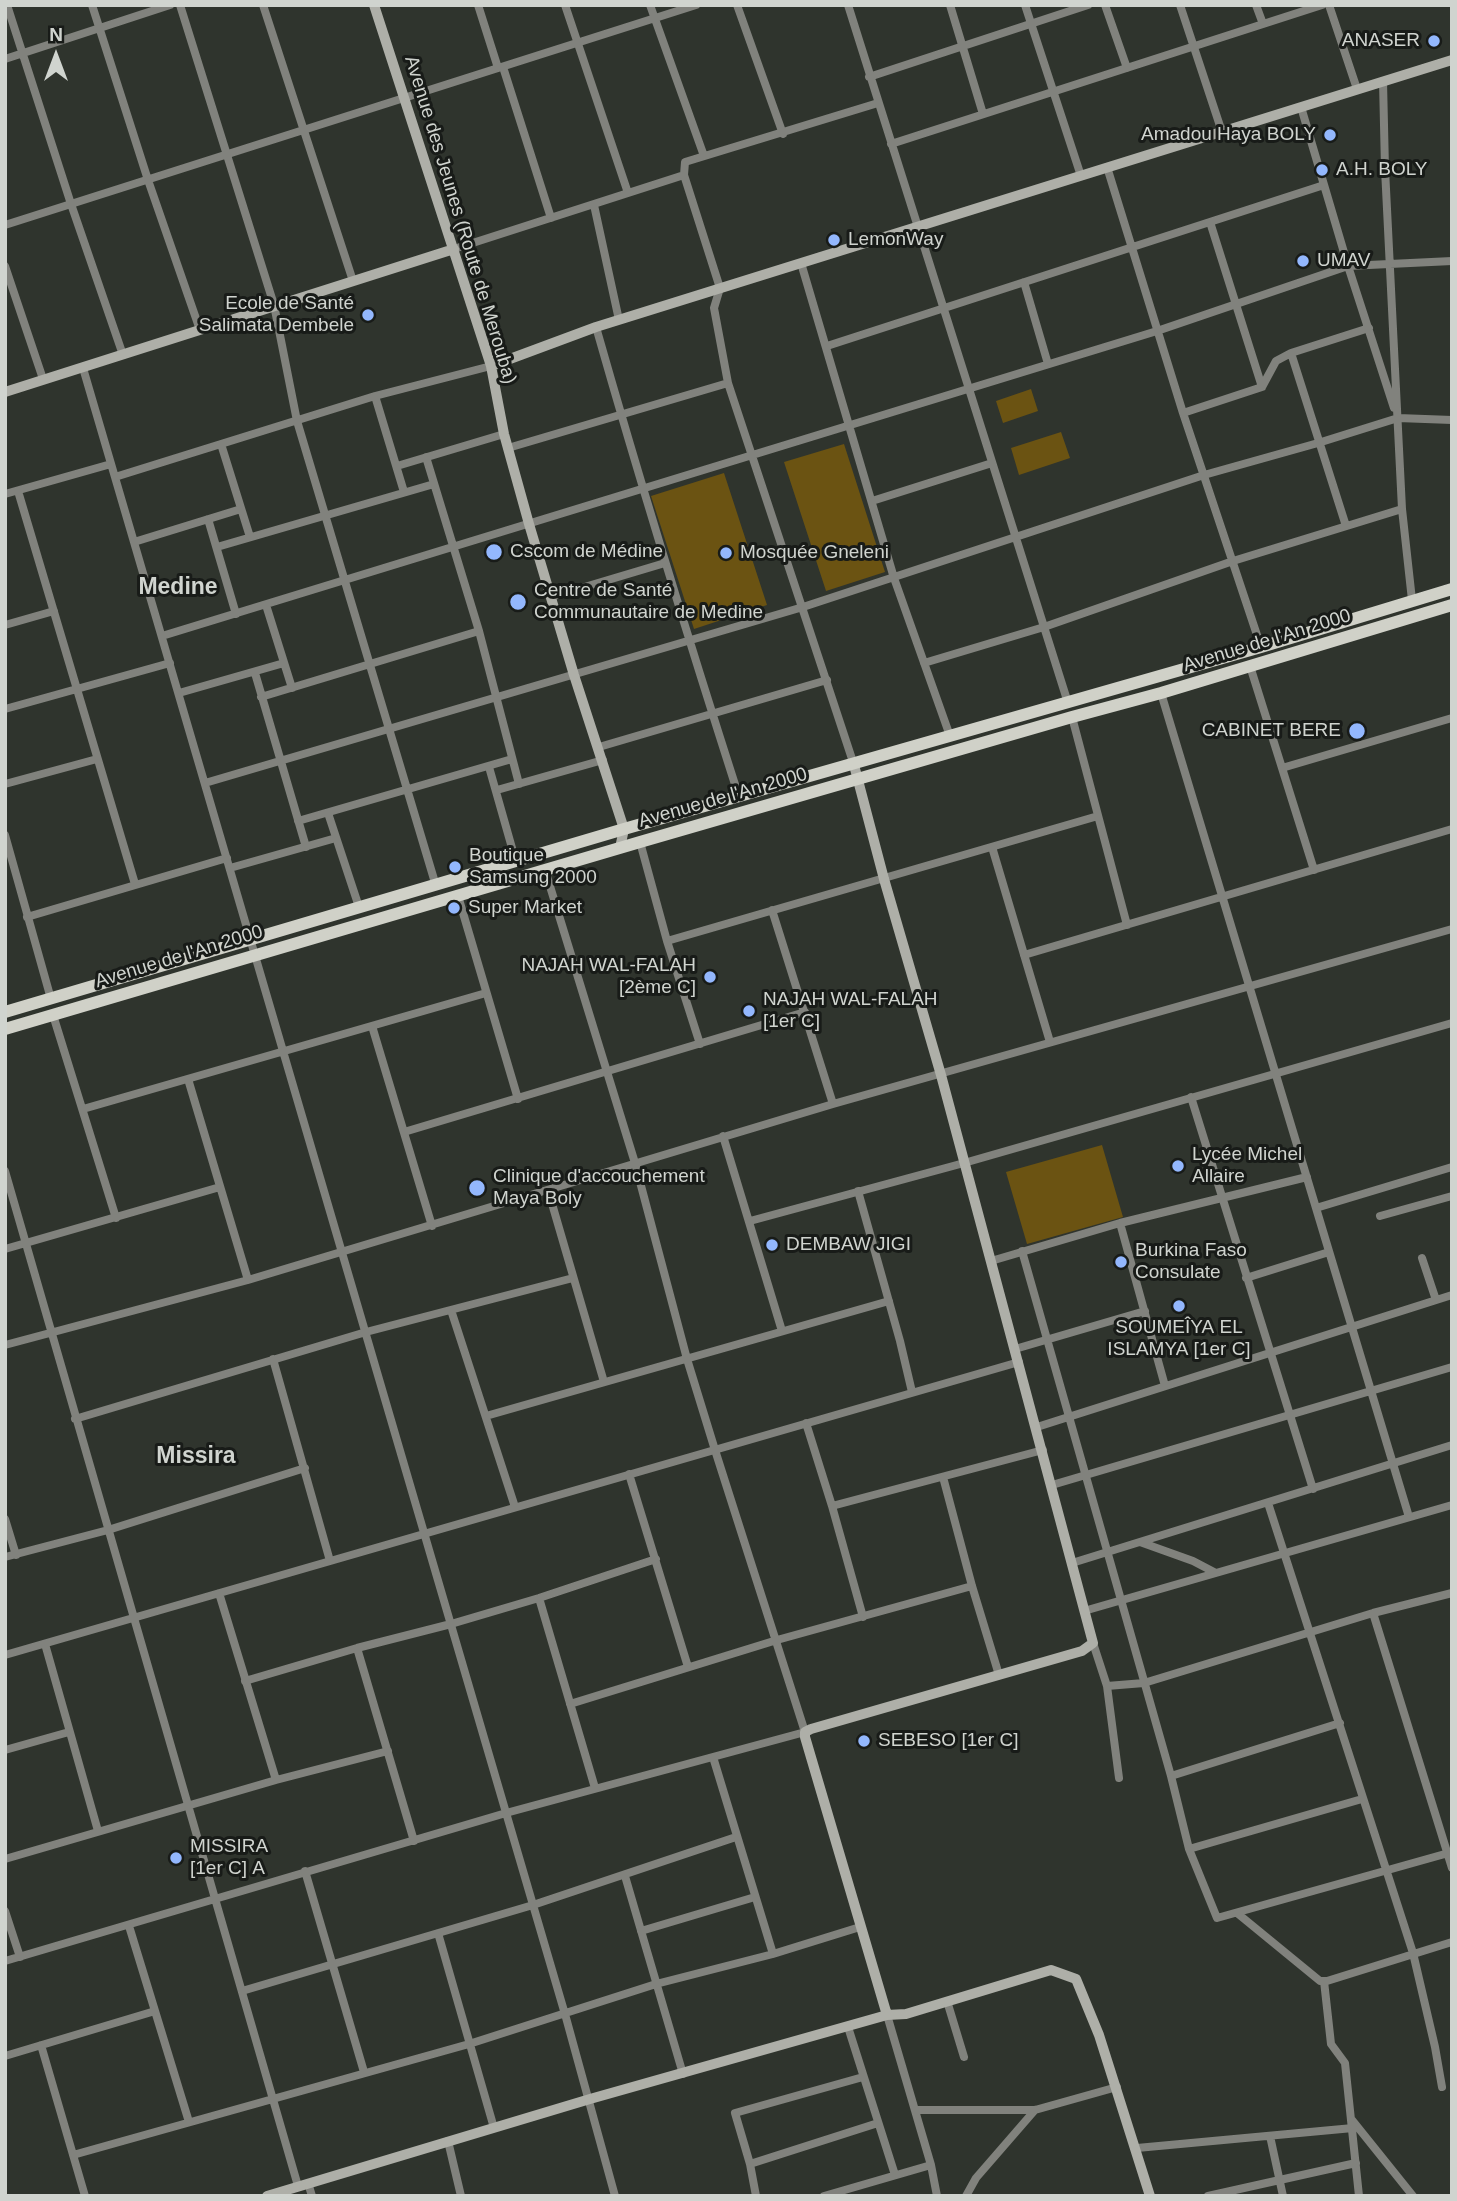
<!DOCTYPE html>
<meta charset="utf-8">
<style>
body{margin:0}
#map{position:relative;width:1457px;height:2201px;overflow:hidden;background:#2f342d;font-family:Helvetica,sans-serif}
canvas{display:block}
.frame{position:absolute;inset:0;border:7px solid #d0d4cf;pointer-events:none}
.north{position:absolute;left:21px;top:21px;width:70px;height:70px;-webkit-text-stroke:5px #181b18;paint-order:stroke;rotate:0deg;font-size:19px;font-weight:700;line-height:28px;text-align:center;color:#d0d4cf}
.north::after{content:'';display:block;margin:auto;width:24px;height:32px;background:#d0d4cf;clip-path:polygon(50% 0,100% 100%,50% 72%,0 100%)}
</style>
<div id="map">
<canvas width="1457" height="2201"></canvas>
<div class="frame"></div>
<div class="north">N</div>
</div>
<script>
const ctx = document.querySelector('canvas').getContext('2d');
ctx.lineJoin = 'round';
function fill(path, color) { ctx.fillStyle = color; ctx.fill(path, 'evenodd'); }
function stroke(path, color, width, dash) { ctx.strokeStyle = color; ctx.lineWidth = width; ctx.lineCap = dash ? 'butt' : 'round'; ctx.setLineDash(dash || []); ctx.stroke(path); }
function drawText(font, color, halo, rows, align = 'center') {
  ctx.font = font + ' Helvetica,sans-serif'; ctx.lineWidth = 6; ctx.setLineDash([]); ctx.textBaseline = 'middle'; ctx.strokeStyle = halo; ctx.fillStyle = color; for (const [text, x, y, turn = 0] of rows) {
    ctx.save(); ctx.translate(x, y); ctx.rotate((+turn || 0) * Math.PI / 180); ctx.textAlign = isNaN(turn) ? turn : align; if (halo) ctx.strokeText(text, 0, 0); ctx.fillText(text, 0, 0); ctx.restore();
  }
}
const green = new Path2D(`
 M1031 389 1038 411 1003 423 996 401Z
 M1061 432 1070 458 1019 475 1011 448Z
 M844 444 885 572 826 591 784 462Z
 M724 473 767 605 694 629 651 496Z
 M1102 1145 1123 1217 1027 1244 1006 1172Z`);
const street = new Path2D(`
 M7 5 71 204 123 355
 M92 5 148 180 200 330
 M180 5 274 305 297 421 436 886
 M263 5 353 281
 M478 5 498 68
 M565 5 628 193
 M650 5 704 156
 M737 5 783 134
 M848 5 1068 703
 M950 5 983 114
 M1025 5 1081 176
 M1105 5 1127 68
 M1180 5 1222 132
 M1256 5 1263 24
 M1329 5 1357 89
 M5 59 170 5
 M503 67 551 218
 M869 77 1088 5
 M1383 81 1385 169 1402 509 1412 600
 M1301 107 1348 266 1394 408
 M891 144 1322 5
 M1107 167 1183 413 1261 647
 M594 205 619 320
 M1210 222 1262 387
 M5 225 696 5
 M454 249 684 175
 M801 263 894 578 950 736
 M5 266 43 379
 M1024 282 1048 364
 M596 327C641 485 689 641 739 797
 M827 346 1324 185
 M1291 353 1346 526
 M83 368 565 2014 615 2196
 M375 396 404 492
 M1183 413 1262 387 1276 361 1291 353 1369 328
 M221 444 250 537
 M508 448 728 383
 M426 457 479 631 519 784
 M397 466 504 434
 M115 477 375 396 491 366
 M18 491 135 884
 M5 494 111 464
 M872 501 992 463
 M208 519 236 614
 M134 542 241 509
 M217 547 434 484
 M551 597 665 563
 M266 605 292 688
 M5 625 54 611
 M162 636 1157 331 1348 266 1452 261
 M924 663 1044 627 1233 561 1402 509
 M1250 666 1314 870
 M255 673 306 847
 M179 693 284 663
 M1161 693 1409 1517
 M261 697 479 631
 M5 709 170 663
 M1072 717 1127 925
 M599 747 827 680
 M854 765 728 383 714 308 720 288 684 175 685 162 878 103
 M489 767 516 862
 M1282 768 1452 718
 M205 783 803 607 1204 475 1318 443 1398 418 1452 420
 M5 784 97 759
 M497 790 603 760
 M328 813 359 907
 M298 821 512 759
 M5 835 51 999
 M640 842 667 941 700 1044
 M992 847 1050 1042
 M230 868 336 838
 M458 896 518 1099
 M772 910 833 1104
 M27 917 227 858
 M667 941 1098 816
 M1024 955 1452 829
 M53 1015 116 1218
 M372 1026 432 1226
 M188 1079 248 1280
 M1191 1097 1313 1489
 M83 1109 486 993
 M404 1132 805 1012
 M723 1136 782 1331
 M5 1171 298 2186
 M548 1190 604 1382
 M858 1191 900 1341 912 1392
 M1316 1208 1452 1167
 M1380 1216 1452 1196
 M750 1221 964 1163 1452 1023
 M1120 1223 1165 1386
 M5 1249 220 1187
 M1022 1251 1171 1776 1189 1849 1217 1918 1452 1852
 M1422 1258 1436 1300
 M991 1261 1120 1223 1307 1177
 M1246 1278 1329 1252
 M451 1310 515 1507
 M5 1345 248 1280 833 1104 1452 929
 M1015 1349 1145 1311
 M273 1359 330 1561
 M486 1416 889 1301
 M75 1419 366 1332 573 1278
 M806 1423 832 1506 863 1617
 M1037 1427 1452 1295
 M629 1474 688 1667
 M943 1477 972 1586 999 1675
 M1052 1485 1452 1367
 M1268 1503 1413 1953 1435 2047 1442 2087
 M832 1506 1043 1450
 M5 1519 16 1555
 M1140 1542 1193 1561 1214 1572
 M5 1557 108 1530 305 1468
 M1072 1563 1452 1445
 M219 1593 276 1780
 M539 1598 595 1788
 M1084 1611 1452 1505
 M1373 1613 1452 1868
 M1093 1643 1107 1686 1119 1778
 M45 1644 98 1831
 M357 1648 414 1841
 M5 1655 1019 1362
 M245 1681 357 1648 451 1624 539 1598 656 1559
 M1107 1686 1144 1683 1373 1613 1452 1593
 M570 1704 777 1640 972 1586
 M5 1750 69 1732
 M713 1757 773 1954
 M1171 1776 1340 1723
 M1189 1849 1362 1799
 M5 1859 276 1780 388 1751
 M305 1871 364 2072
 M625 1876 683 2074
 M5 1911 20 1957
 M1237 1913 1320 1981H1327L1452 1942
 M129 1926 189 2122
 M641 1931 755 1897
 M438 1933 494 2128
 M5 1961 506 1813 805 1732 715 1450 687 1359 635 1163 545 870
 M1324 1981 1331 2044 1345 2063 1359 2196
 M242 1991 533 1905 736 1837
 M947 2001 964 2057
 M887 2015 931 2165 937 2196
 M848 2027 895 2175
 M41 2045 85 2196
 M5 2056 155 2011
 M915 2110H1035L1117 2087
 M1352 2120 1413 2196
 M1270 2136 1283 2196
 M448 2141 461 2196
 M1137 2148 1353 2128
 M73 2155 469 2044 656 1984 773 1954 860 1927
 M750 2164 878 2123
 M308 2183 312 2196
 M756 2196 750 2164 735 2113 863 2077
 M824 2196 931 2165
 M966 2196 976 2178 1035 2110
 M1208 2196 1356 2163`);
const secondary = new Path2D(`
 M374 5 491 366 504 434 529 524 574 675 624 829 620 848
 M491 366 596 327 1452 60
 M5 392 454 249
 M854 765 884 879 941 1075 1093 1643 1082 1651 811 1729 805 1732V1737L887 2015 906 2014 1051 1970 1076 1979 1099 2035 1150 2196
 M267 2196 590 2099 887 2015`);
const primary = new Path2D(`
 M5 1012 624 829 1261 647 1452 589
 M5 1029 640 842 1072 717 1161 693 1452 605`);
const markers = [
 [1434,41,7,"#93b7fd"],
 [1330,135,7,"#93b7fd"],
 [1322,170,7,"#93b7fd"],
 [834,240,7,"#93b7fd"],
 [1303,261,7,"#93b7fd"],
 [368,315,7,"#93b7fd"],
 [494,552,9,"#93b7fd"],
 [726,553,7,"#93b7fd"],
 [518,602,9,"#93b7fd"],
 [1357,731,9,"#93b7fd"],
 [455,867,7,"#93b7fd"],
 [454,908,7,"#93b7fd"],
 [710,977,7,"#93b7fd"],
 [749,1011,7,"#93b7fd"],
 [1178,1166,7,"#93b7fd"],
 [477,1188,9,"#93b7fd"],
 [772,1245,7,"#93b7fd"],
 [1121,1262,7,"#93b7fd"],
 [1179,1306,7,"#93b7fd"],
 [864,1741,7,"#93b7fd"],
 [176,1858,7,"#93b7fd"]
];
const poiNames = [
 ["ANASER",1420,41,"right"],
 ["Amadou Haya BOLY",1316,135,"right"],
 ["A.H. BOLY",1336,170],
 ["LemonWay",848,240],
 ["UMAV",1317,261],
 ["Ecole de Santé",354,304,"right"],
 ["Salimata Dembele",354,326,"right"],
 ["Cscom de Médine",510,552],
 ["Mosquée Gneleni",740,553],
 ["Centre de Santé",534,591],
 ["Communautaire de Medine",534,613],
 ["CABINET BERE",1341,731,"right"],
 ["Boutique",469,856],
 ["Samsung 2000",469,878],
 ["Super Market",468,908],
 ["NAJAH WAL-FALAH",696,966,"right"],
 ["[2ème C]",696,988,"right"],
 ["NAJAH WAL-FALAH",763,1000],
 ["[1er C]",763,1022],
 ["Lycée Michel",1192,1155],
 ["Allaire",1192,1177],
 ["Clinique d'accouchement",493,1177],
 ["Maya Boly",493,1199],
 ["DEMBAW JIGI",786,1245],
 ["Burkina Faso",1135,1251],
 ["Consulate",1135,1273],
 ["SOUMEÎYA EL",1179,1328,"center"],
 ["ISLAMYA [1er C]",1179,1350,"center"],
 ["SEBESO [1er C]",878,1741],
 ["MISSIRA",190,1847],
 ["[1er C] A",190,1869]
];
const streetNames = [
 ["Avenue des Jeunes (Route de Merouba)",460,220,73],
 ["Avenue de l'An 2000",1267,641,-17],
 ["Avenue de l'An 2000",723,798,-16],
 ["Avenue de l'An 2000",179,957,-17]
];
const quarterNames = [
 ["Medine",178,588],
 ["Missira",196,1457]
];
fill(green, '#6b5312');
stroke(street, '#81827d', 8);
stroke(secondary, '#aeafa8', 10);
stroke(primary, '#d0d1c8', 12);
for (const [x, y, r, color] of markers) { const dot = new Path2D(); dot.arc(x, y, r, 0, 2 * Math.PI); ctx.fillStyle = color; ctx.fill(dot); stroke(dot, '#181b18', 2.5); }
drawText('19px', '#d0d4cf', '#181b18', poiNames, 'left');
drawText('19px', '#d0d4cf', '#181b18', streetNames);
drawText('bold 23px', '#d0d4cf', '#181b18', quarterNames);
</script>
